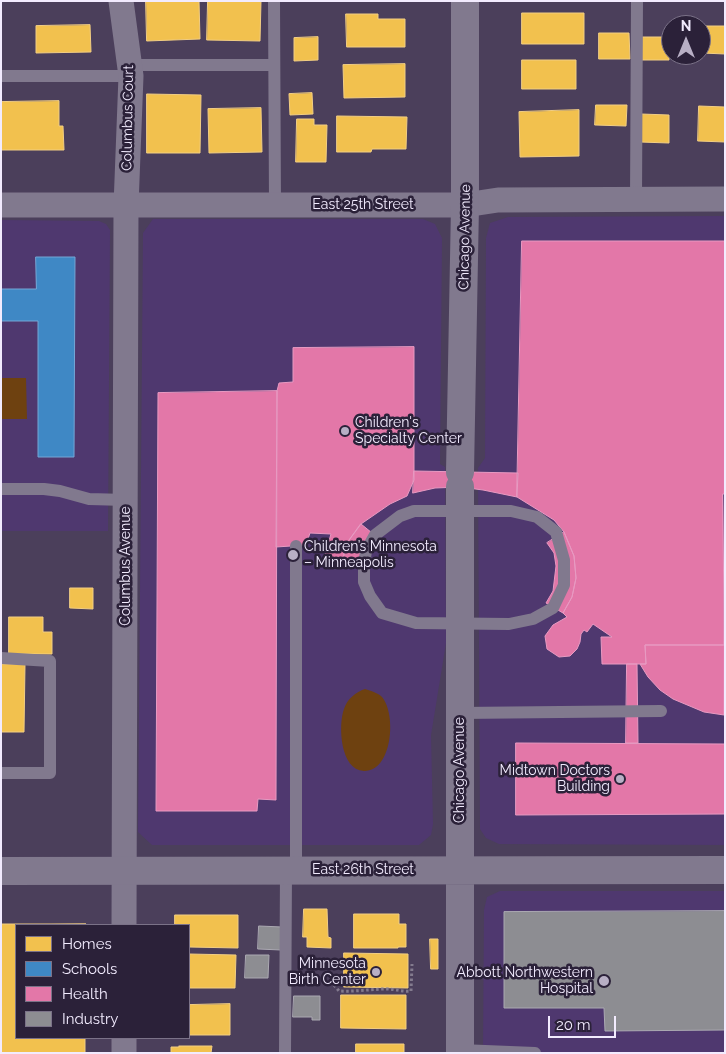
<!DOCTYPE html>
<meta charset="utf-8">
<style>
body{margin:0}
#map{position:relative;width:726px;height:1054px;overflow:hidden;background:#4b3f5b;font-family:Raleway,sans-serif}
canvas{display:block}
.frame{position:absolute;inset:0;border:2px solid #f2ebfe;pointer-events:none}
.legend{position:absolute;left:15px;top:924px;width:175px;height:115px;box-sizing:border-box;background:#2b2139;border:1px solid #7b7288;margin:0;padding:6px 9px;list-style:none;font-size:15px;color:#f2ebfe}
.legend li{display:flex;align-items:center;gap:10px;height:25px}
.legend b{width:25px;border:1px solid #7b7288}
.north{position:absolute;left:661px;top:15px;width:50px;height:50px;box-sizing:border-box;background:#2b2139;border:1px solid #7b7288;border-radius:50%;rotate:0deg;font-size:14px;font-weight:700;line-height:20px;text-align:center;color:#f2ebfe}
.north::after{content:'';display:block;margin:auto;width:18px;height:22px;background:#b8afc5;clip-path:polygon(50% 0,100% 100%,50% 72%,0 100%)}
.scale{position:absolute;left:548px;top:1016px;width:68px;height:22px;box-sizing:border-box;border:2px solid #f2ebfe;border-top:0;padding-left:6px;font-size:15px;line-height:18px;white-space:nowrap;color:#f2ebfe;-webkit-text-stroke:4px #2b2139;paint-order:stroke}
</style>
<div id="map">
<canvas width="726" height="1054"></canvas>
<div class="frame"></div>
<ul class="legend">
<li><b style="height:14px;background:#f2c14e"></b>Homes</li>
<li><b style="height:14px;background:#3f88c5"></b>Schools</li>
<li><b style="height:14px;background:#e377a8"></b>Health</li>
<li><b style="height:14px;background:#8d8d92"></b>Industry</li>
</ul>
<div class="north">N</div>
<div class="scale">20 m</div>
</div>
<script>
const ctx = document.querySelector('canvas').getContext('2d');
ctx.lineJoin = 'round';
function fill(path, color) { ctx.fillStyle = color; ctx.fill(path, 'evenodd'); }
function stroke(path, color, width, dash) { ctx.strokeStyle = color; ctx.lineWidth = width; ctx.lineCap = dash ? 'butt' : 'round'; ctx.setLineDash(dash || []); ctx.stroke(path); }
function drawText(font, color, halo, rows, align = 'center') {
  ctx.font = font + ' Raleway,sans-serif'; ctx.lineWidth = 5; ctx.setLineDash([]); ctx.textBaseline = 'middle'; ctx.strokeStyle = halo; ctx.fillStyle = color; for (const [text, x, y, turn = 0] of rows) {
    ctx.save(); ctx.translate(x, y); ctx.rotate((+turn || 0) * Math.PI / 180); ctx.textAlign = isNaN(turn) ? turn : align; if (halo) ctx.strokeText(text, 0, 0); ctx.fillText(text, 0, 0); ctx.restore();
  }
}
const built = new Path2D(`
 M725 216V845L499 844 486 838 480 829 478 468 485 458 486 238 490 223 508 217Z
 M153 219H423L435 224 442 238 440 464 445 467 446 643 431 735 433 824 431 835 419 845H152L138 832 143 233Z
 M1 220 99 221 106 224 110 230 108 531H1Z
 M500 891H725V1053H483L484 910 487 897Z`);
const green = new Path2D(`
 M1 378H26L27 419H1Z
 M365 689C371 691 378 693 382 697 397 715 392 772 364 771 340 770 338 725 344 709 347 699 356 692 365 689Z`);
const homes = new Path2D(`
 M146 1H199L200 39 147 41Z
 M208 1H261L260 41 207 40Z
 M522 13H584V44H522Z
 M346 14H378V19H405V47H347Z
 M90 25 91 52 36 53V26Z
 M702 26H725V54L702 53Z
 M599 33H629L630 59H599Z
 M318 37V60L294 61V38Z
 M642 37H669V60H642Z
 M522 60H576V89H522Z
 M405 64V97L344 98 343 65Z
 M312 93 313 114 290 115 289 94Z
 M147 94 201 95 200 153H147Z
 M59 101V126H63L64 150H1V102Z
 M596 105H627L626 126 595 125Z
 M699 106 725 107V142L698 141Z
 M261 108 262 152 209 153 208 109Z
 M579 110V156L520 157 519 112Z
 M641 114 669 115V143L640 142Z
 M337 116 407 117 406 149H372L371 152H337Z
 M297 119H314V125H327L326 162H296Z
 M70 588H93V609L70 608Z
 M9 617H43V632H52V654H9Z
 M1 664H25L24 732H1Z
 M304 909H327L328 937 331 938V948L307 947V937H303Z
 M354 914H399V924H406V947H398V948H354Z
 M175 915H238V948L189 947V925H175Z
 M1 924H86L16 925V1038H85V1053H1Z
 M430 939H438V969H431Z
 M344 953 408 954V988L344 987Z
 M189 954 236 955 235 988H189Z
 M341 995H406V1029L341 1028Z
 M230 1004V1035H189V1005Z
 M356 1044H404V1053H356Z
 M179 1046H212L211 1053H171V1047H179Z`);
const schools = new Path2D(`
 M36 257H75L74 457H38V321H1V289H36Z`);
const health = new Path2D(`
 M522 241H725L724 645H645L646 664H602L601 637H612L593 624 587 632 584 630 581 634 580 642 577 649 570 656 559 657 547 649 545 636 553 625 567 617 563 613 572 597 576 578 574 556 564 532 554 520 517 497Z
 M414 347V480L407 496 390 504 361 524 347 543 342 562 324 558 331 534 310 533 306 545 276 547 277 391 279 383 293 382V348Z
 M277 391 276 800 258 799 257 811H156L158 393Z
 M414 471 518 473 517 497 483 490 460 487 435 488 413 493Z
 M723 494H725L724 715 704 712 673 699 660 690 648 677 640 664H646L645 645H724Z
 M361 524 377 537 367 564 342 562 347 543Z
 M564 532 574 556 576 578 572 597 563 613 546 603 553 591 556 566 554 553 547 543Z
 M627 664H637L638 743H626Z
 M516 743 725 744V814L516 815Z`);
const industry = new Path2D(`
 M725 911V1030L605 1031 604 1008H504V912Z
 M259 926 282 927 281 950 258 949Z
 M246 955H269L268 978H245Z
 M294 996H320V1020H312V1017H293Z`);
const path = new Path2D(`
 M334 985 339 991C355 992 371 989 387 989 395 989 403 992 411 991L412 964`);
const service = new Path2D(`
 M274 1 275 205
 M130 65H274
 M1 76H131
 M636 198 637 1
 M1 489H44L60 491 89 499 126 500
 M414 511H511L537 517 556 532 564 560V585L553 608 533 619 509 624 416 623 382 613 370 596 364 582V565L366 551 375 535 400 516Z
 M296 546V871
 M1 658 50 661V773H1
 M460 713 661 711
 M460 1050 535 1053
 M285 1053 286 871`);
const minor = new Path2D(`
 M121 1 131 76 126 206 124 925
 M1 205H465L498 200 725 199
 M124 1053V1038`);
const tertiary = new Path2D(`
 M460 472 465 205V1
 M1 871 725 870
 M460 1053V487`);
const markers = [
 [345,431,5,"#b8afc5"],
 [293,555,6,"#b8afc5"],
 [620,779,5,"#b8afc5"],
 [376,972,5,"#b8afc5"],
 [604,981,6,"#b8afc5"]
];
const streetNames = [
 ["Columbus Court",128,118,-89],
 ["East 25th Street",363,205],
 ["Chicago Avenue",465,237,-89],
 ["Columbus Avenue",126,566,-90],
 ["Chicago Avenue",460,770,-90],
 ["East 26th Street",363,870]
];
const poiNames = [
 ["Children's",355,423,"left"],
 ["Specialty Center",355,439,"left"],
 ["Children’s Minnesota",304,547,"left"],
 ["– Minneapolis",304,563,"left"],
 ["Midtown Doctors",610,771],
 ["Building",610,787],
 ["Minnesota",366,964],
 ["Birth Center",366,980],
 ["Abbott Northwestern",593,973],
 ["Hospital",593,989]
];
fill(built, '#4f386f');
fill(green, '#6e4110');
fill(homes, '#f2c14e');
stroke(homes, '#f2ce83', 1);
fill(schools, '#3f88c5');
stroke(schools, '#75a6d6', 1);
fill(health, '#e377a8');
stroke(health, '#e89ac2', 1);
fill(industry, '#8d8d92');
stroke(industry, '#aba9b2', 1);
stroke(path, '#837b8e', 3, [2.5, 2.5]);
stroke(service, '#81798e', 12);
stroke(minor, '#81798e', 25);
stroke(tertiary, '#81798e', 28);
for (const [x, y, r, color] of markers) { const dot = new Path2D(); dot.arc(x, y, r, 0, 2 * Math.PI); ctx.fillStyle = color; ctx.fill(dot); stroke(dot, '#2b2139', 2); }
drawText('14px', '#f2ebfe', '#2b2139', streetNames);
drawText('14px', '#f2ebfe', '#2b2139', poiNames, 'right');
</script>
